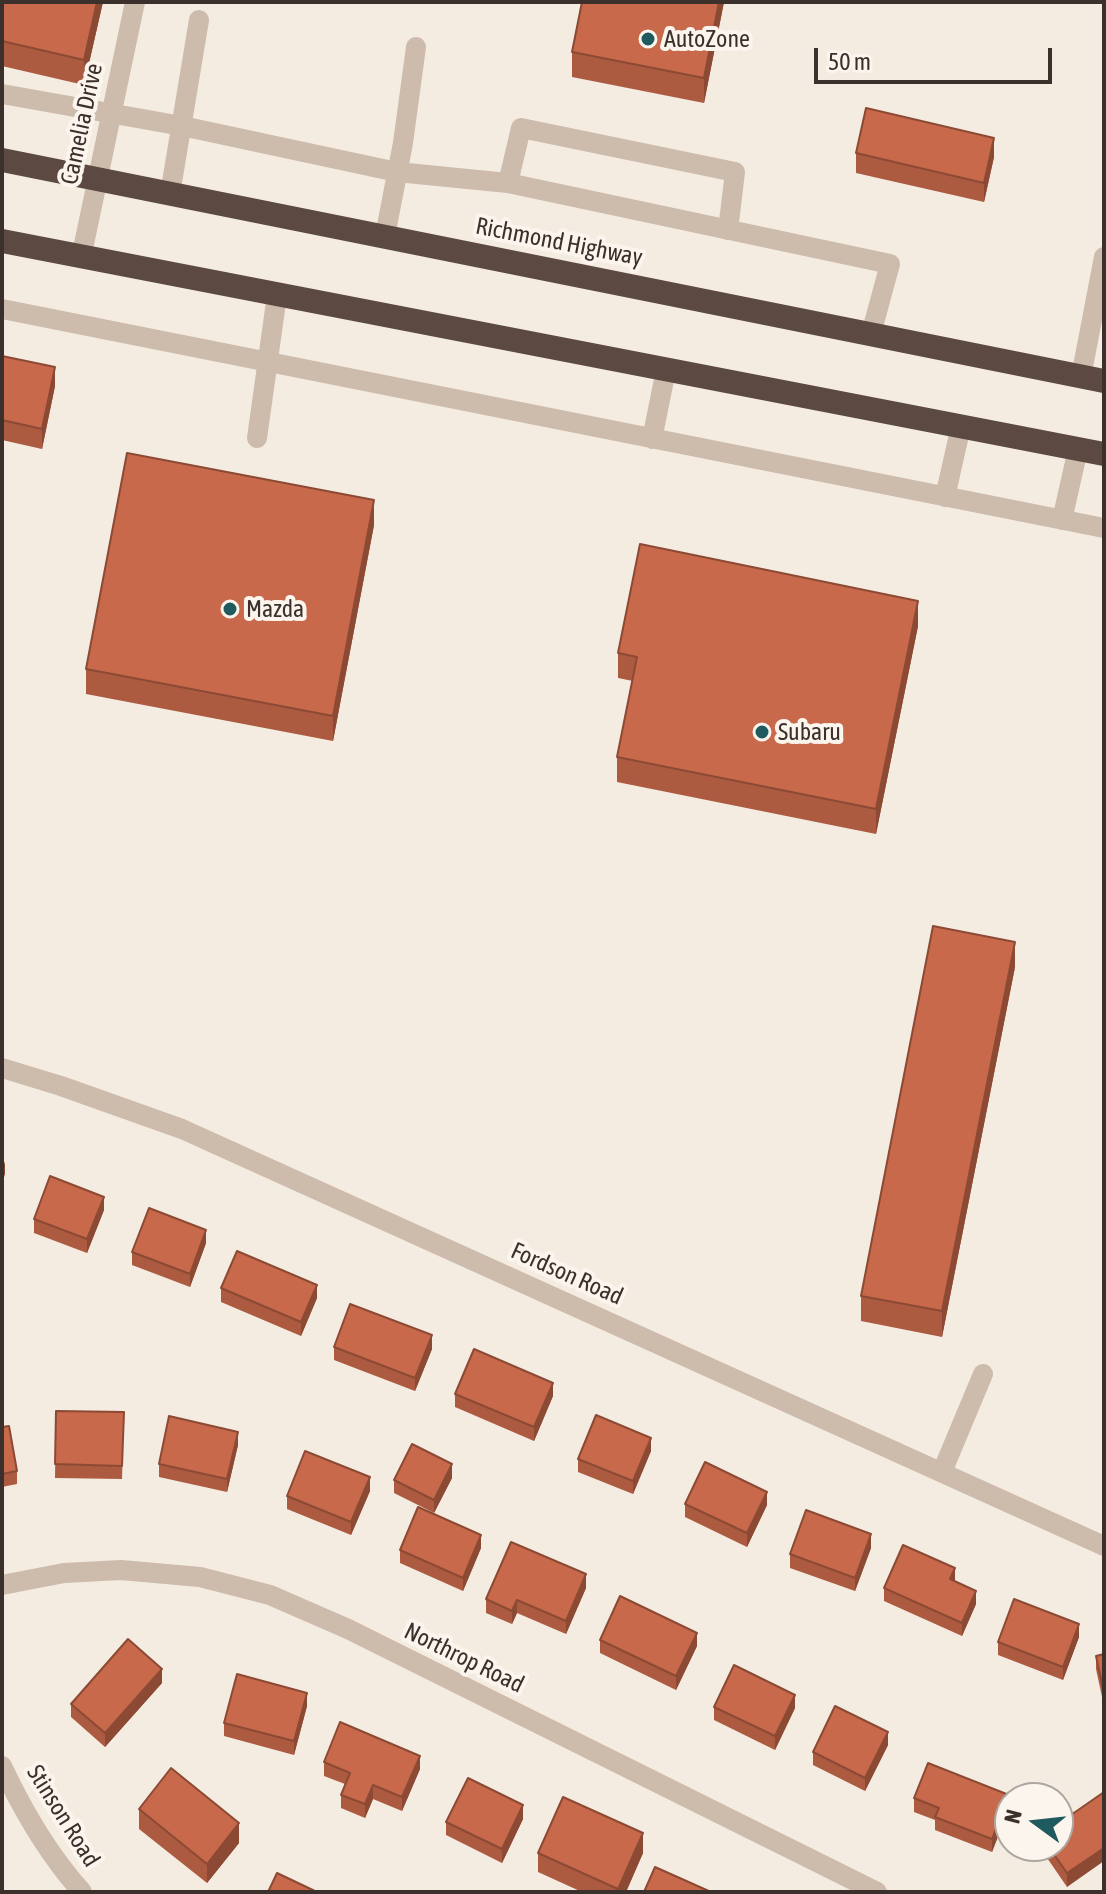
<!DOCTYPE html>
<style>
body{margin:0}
#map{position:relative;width:1106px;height:1894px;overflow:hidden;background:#f4ebe1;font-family:"Asap Condensed",sans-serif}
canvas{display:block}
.frame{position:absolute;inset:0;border:4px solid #3b302b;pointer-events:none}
.north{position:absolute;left:994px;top:1782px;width:80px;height:80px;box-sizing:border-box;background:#fbf5ee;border:2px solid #aea6a0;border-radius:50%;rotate:285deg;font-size:22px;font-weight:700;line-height:32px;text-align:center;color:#3b302b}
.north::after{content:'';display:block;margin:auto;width:28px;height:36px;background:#1f5a5e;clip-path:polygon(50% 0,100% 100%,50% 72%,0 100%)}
.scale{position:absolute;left:814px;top:48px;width:238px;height:36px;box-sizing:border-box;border:4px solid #3b302b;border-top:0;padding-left:10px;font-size:24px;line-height:28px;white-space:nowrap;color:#3b302b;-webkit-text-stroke:6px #fbf5ee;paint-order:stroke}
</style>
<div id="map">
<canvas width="1106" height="1894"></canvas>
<div class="frame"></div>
<div class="north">N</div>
<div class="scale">50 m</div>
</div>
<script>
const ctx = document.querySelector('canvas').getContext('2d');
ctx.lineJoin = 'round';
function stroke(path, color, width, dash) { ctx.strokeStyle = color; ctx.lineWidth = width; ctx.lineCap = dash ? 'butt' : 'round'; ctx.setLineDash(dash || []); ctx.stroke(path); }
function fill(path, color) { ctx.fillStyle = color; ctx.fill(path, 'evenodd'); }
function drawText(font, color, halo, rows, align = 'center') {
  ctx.font = font + ' "Asap Condensed",sans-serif'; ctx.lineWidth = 8; ctx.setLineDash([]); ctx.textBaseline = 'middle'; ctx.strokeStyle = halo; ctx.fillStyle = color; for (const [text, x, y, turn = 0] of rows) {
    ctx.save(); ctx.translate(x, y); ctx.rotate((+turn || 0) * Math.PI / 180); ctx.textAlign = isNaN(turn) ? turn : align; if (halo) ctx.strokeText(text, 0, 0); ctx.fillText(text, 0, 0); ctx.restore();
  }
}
const minor = new Path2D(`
 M2 94 182 126 397 172 508 183 890 264 871 334
 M508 183 521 128 735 172 728 230
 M170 194 199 20
 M385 236 403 143 416 47
 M81 258 135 2
 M2 309 1104 528
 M1081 377 1104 257
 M257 438 277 295
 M652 439 666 370
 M945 497 961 426
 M1062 520 1078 449
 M2 1068 61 1086 182 1129 1104 1546
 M942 1472 983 1374
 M2 1585 64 1573 121 1570 200 1577 270 1595 348 1629 877 1892
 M2 1766C23 1811 48 1854 82 1892`);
const highway = new Path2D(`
 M2 160 1104 381
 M2 241 1104 454`);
const wall = new Path2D(`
 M2 2H103L84 85 2 66Z
 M724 2 704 103 572 77V52Z
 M856 153 994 157 984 202 856 173Z
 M2 356 55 386 42 449 2 440Z
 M374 525 333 741 86 694V669Z
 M918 626 876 834 617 782V757L633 681 618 678V653Z
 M1015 967 942 1337 861 1321V1296Z
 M104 1210 87 1253 34 1233V1219Z
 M206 1243 190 1287 132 1265V1252Z
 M221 1288 317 1298 301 1336 221 1302Z
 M334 1347 432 1349 415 1391 334 1360Z
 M455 1394 553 1396 534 1441 455 1407Z
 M56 1411 124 1412 122 1479 55 1478Z
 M2 1427 17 1471V1484L2 1487Z
 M238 1445 227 1492 159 1477V1464Z
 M651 1451 633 1494 578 1472V1459Z
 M452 1478 434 1513 394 1493V1480Z
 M370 1491 351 1535 287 1509V1496Z
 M685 1504 767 1505 747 1547 685 1517Z
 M481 1548 463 1591 400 1563V1550Z
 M871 1548 855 1591 790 1568V1554Z
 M586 1588 566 1634 517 1613 512 1624 486 1613V1599Z
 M884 1588 976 1604 962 1636 884 1601Z
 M1079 1637 1063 1680 998 1655V1642Z
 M600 1640 697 1646 676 1690 600 1653Z
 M1104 1654V1706L1096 1669V1656Z
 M162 1683 105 1747 71 1717V1704Z
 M307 1706 294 1755 224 1736V1723Z
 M714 1707 795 1708 775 1750 714 1720Z
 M888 1745 865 1791 813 1765V1752Z
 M324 1762 420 1769 402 1811 373 1799 365 1818 341 1808V1795L345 1784 324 1776Z
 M1104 1792 1067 1887 1041 1849V1846H1058Z
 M914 1798 1009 1808 992 1852 935 1830V1820L914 1812Z
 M139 1809 239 1843 207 1883 139 1829Z
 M523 1819 502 1863 446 1835V1822Z
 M538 1853H643L626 1892H582L538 1872Z`);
const shadedWall = new Path2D(`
 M97 2H103L84 85V60Z
 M719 2H724L704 103V78Z
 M994 138V157L984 202V183Z
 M55 367V386L42 449V429Z
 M374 500V525L333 741V716Z
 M918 601V626L876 834V809Z
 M1015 942V967L942 1337V1311Z
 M5 1161V1174L2 1184V1171Z
 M104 1197V1210L87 1253V1239Z
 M206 1230V1243L190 1287V1274Z
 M317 1285V1298L301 1336V1322Z
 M432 1335V1349L415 1391V1378Z
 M553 1383V1396L534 1441V1427Z
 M238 1432V1445L227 1492V1479Z
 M651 1438V1451L633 1494V1481Z
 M452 1464V1478L434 1513V1500Z
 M370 1477V1491L351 1535V1522Z
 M767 1492V1505L747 1547V1533Z
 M871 1534V1548L855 1591V1578Z
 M481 1535V1548L463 1591V1578Z
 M955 1568V1581L950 1579Z
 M586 1574V1588L566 1634V1621Z
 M976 1591V1604L962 1636V1623Z
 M517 1600V1613L512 1624V1611Z
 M1079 1624V1637L1063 1680V1667Z
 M697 1633V1646L676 1690V1676Z
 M162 1669V1683L105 1747V1733Z
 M307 1693V1706L294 1755V1741Z
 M795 1695V1708L775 1750V1736Z
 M888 1732V1745L865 1791V1778Z
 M420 1756V1769L402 1811V1797Z
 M373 1785V1799L365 1818V1804Z
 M1009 1795V1808L992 1852V1839Z
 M523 1805V1819L502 1863V1849Z
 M239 1823V1843L207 1883V1864Z
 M643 1833V1853L626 1892H618V1889Z
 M1104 1848V1861L1067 1887V1873Z`);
const building = new Path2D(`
 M2 2H97L84 60 2 41Z
 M582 2H719L704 78 572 52Z
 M866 108 994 138 984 183 856 153Z
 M2 356 55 367 42 429 2 420Z
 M127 453 374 500 333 716 86 669Z
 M640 544 918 601 876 809 617 757 637 657 618 653Z
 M933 926 1015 942 942 1311 861 1296Z
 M50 1176 104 1197 87 1239 34 1219Z
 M149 1208 206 1230 190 1274 132 1252Z
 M237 1251 317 1285 301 1322 221 1288Z
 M350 1304 432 1335 415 1378 334 1347Z
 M474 1349 553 1383 534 1427 455 1394Z
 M56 1411 124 1412 122 1466 55 1464Z
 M596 1415 651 1438 633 1481 578 1459Z
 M169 1416 238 1432 227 1479 159 1464Z
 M9 1426 17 1471 2 1474V1427Z
 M412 1444 452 1464 434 1500 394 1480Z
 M305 1451 370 1477 351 1522 287 1496Z
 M705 1462 767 1492 747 1533 685 1504Z
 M418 1507 481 1535 463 1578 400 1550Z
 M806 1510 871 1534 855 1578 790 1554Z
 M511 1542 586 1574 566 1621 517 1600 512 1611 486 1599Z
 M903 1545 955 1568 950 1579 976 1591 962 1623 884 1588Z
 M620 1596 697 1633 676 1676 600 1640Z
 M1014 1599 1079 1624 1063 1667 998 1642Z
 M128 1639 162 1669 105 1733 71 1704Z
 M1104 1654V1693L1096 1656Z
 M734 1665 795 1695 775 1736 714 1707Z
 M237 1674 307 1693 294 1741 224 1723Z
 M835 1706 888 1732 865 1778 813 1752Z
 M340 1722 420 1756 402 1797 373 1785 365 1804 341 1795 350 1773 324 1762Z
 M928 1763 1009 1795 992 1839 935 1817 939 1808 914 1798Z
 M171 1768 239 1823 207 1864 139 1809Z
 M468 1778 523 1805 502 1849 446 1822Z
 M1104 1792V1848L1067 1873 1048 1846H1058V1824Z
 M563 1797 643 1833 618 1889 538 1853Z
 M655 1867 711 1892H644Z
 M277 1873 317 1892H268Z`);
const markers = [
 [648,39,8,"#1f5a5e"],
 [230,609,8,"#1f5a5e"],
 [762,732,8,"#1f5a5e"]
];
const poiNames = [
 ["AutoZone",664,39],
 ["Mazda",246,609],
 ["Subaru",778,732]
];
const streetNames = [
 ["Camelia Drive",82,124,-78],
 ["Richmond Highway",559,242,11],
 ["Fordson Road",567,1274,24],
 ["Northrop Road",464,1658,26],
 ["Stinson Road",63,1816,58]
];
stroke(minor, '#cdbbac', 20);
stroke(highway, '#5c4a42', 24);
fill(wall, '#ac5a40');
fill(shadedWall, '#8c4a34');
fill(building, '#c8694b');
stroke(building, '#8c4a34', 2);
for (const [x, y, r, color] of markers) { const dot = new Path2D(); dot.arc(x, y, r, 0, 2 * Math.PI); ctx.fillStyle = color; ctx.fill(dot); stroke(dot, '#fbf5ee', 3); }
drawText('24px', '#3b302b', '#fbf5ee', poiNames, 'left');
drawText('24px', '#3b302b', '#fbf5ee', streetNames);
</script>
